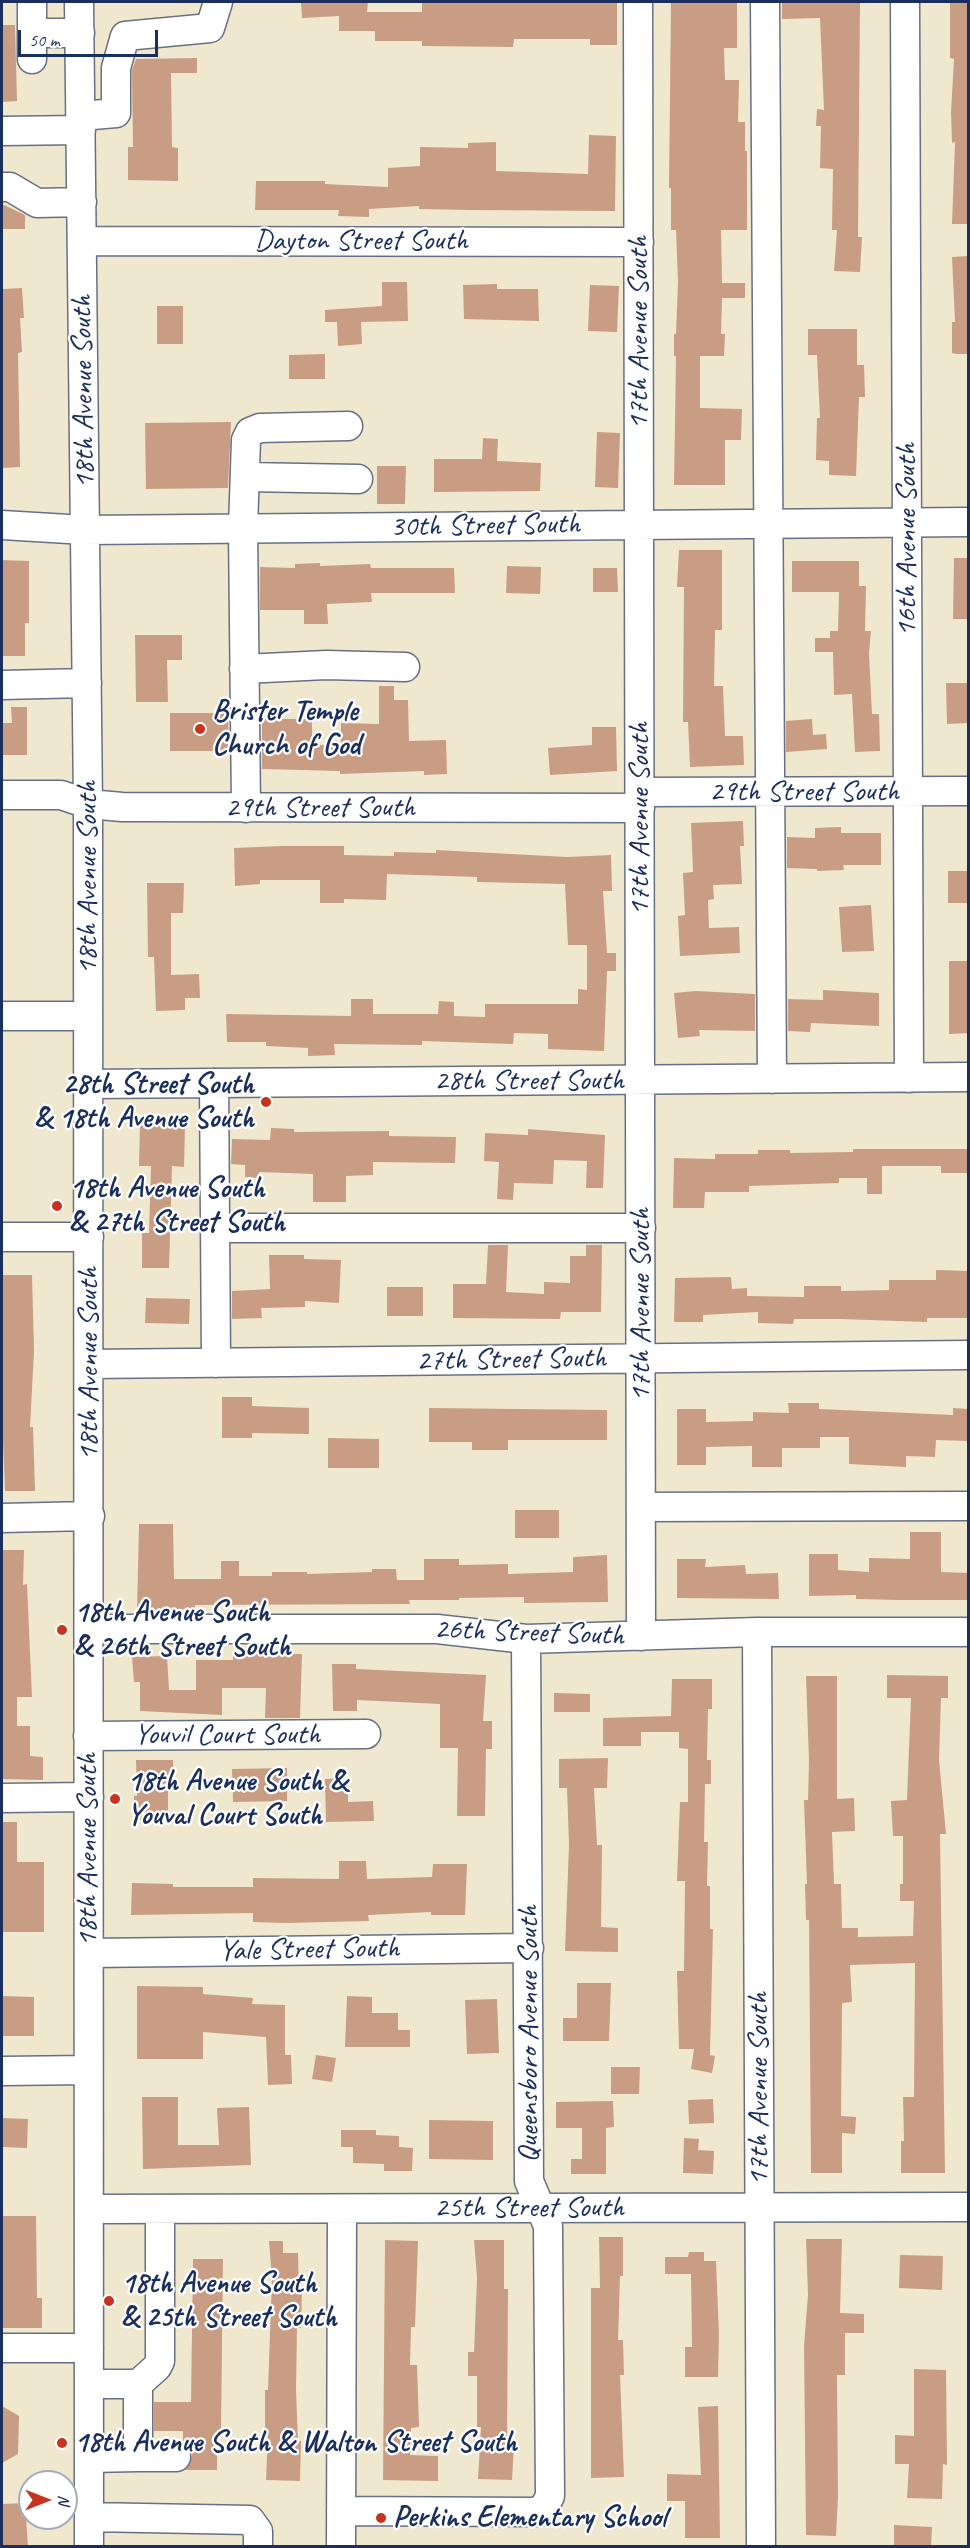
<!DOCTYPE html>
<style>
body{margin:0}
#map{position:relative;width:970px;height:2548px;overflow:hidden;background:#f0e8ce;font-family:Caveat,sans-serif}
canvas{display:block}
.frame{position:absolute;inset:0;border:3px solid #1b2f5e;pointer-events:none}
.north{position:absolute;left:18px;top:2470px;width:60px;height:60px;box-sizing:border-box;background:#fff;border:2px solid #a4acbf;border-radius:50%;rotate:90deg;font-size:16px;font-weight:700;line-height:24px;text-align:center;color:#1b2f5e}
.north::after{content:'';display:block;margin:auto;width:21px;height:27px;background:#c8321e;clip-path:polygon(50% 0,100% 100%,50% 72%,0 100%)}
.scale{position:absolute;left:18px;top:30px;width:140px;height:27px;box-sizing:border-box;border:3px solid #1b2f5e;border-top:0;padding-left:8px;font-size:18px;line-height:21px;white-space:nowrap;color:#1b2f5e;-webkit-text-stroke:4px #fff;paint-order:stroke}
</style>
<div id="map">
<canvas width="970" height="2548"></canvas>
<div class="frame"></div>
<div class="north">N</div>
<div class="scale">50 m</div>
</div>
<script>
const ctx = document.querySelector('canvas').getContext('2d');
ctx.lineJoin = 'round';
function fill(path, color) { ctx.fillStyle = color; ctx.fill(path, 'evenodd'); }
function stroke(path, color, width, dash) { ctx.strokeStyle = color; ctx.lineWidth = width; ctx.lineCap = dash ? 'butt' : 'round'; ctx.setLineDash(dash || []); ctx.stroke(path); }
function drawText(font, color, halo, rows, align = 'center') {
  ctx.font = font + ' Caveat,sans-serif'; ctx.lineWidth = 4.5; ctx.setLineDash([]); ctx.textBaseline = 'middle'; ctx.strokeStyle = halo; ctx.fillStyle = color; for (const [text, x, y, turn = 0] of rows) {
    ctx.save(); ctx.translate(x, y); ctx.rotate((+turn || 0) * Math.PI / 180); ctx.textAlign = isNaN(turn) ? turn : align; if (halo) ctx.strokeText(text, 0, 0); ctx.fillText(text, 0, 0); ctx.restore();
  }
}
const building = new Path2D(`
 M301 2H368L367 12H422V2H617V45H590V39H514L513 47 422 46V41H375V31H339V16L302 18Z
 M671 2H737V48H724L725 80H739L738 122H745V151H747V230H721L722 283H745V298H722L721 334H725L724 356H700V408L742 409 741 440H725V485H674L676 356H674V334H676L678 282 676 230H671V188H669Z
 M782 2H860L858 237H862L860 272 834 271 837 230H832L833 169 820 168 821 126H816L817 109 824 110 820 18 782 19Z
 M950 2H969V224H952L955 142 952 143 951 112 954 59 950 58Z
 M2 25H15L17 101 2 102Z
 M197 58V73H171L172 147 178 148V181L128 180V147H133L132 70 136 59Z
 M589 135 616 136 615 211 471 210 419 209V206L369 209V217L338 216 339 210H255L256 181H325V184L388 187V168L420 166V147L468 148V143L496 142V171L588 174Z
 M2 204 25 215V229H2Z
 M969 256V354H956L952 353V322H955L952 257Z
 M382 282H407L408 321 361 322 362 344 338 346 337 322H325V310L382 306Z
 M497 284V289H538L539 321 464 319 463 285Z
 M590 285 619 286 617 332 588 331Z
 M22 288 24 318H20L22 352 18 353 20 467 2 468V289Z
 M157 306H183V344H157Z
 M808 329H857V365H864L865 397H859L856 476 829 475V461L816 460 817 418H820L817 355H808Z
 M325 354V379H289V355Z
 M231 422 228 488 146 489 145 423Z
 M597 432 620 433 618 488 595 487Z
 M483 438 498 439 497 461 541 463 540 491 434 492V459H482Z
 M377 466H406L405 504H377Z
 M679 550H722V630H715L714 686H723L725 736H743L744 765 690 767 688 722H683L684 587H677Z
 M954 558H969V619H953Z
 M2 560 29 561V623H25V656H2Z
 M792 561H859V586H866L865 631H871L869 653 872 714H879L880 751 855 752 852 694 834 695 833 652H815V638H830V631H838L839 592H792Z
 M320 563V566L370 564 371 568H454L455 593H371L372 602 327 604 328 624H304V610H260V567L295 568V564Z
 M507 566 541 567 540 594 506 593Z
 M593 568H617L618 592H593Z
 M135 635H182V660H167L168 702H136Z
 M946 683H969V723L947 724Z
 M379 686H394V700H408L409 741 446 740 447 774 424 775V771L340 774V771L262 769V719H312V745H341V723L379 724Z
 M11 707H27V755H2V723H12Z
 M170 713H228L229 751H170Z
 M812 719 813 735 826 734 827 749 786 752V721Z
 M592 727H616L617 771 550 775 548 748 592 745Z
 M743 821 744 846H740L742 884 713 885 714 899 708 900 709 928 739 927 740 953 680 956 678 916 685 915 683 873 693 872 691 823Z
 M841 827V833H881V865H843L844 870 817 871V869L787 868V837L815 838V828Z
 M282 846H344V855L394 856V852L436 853V850L567 857 611 855 612 891H603L607 953H616V971H607L604 1051 548 1049V1034L514 1033 513 1044 422 1041V1045L334 1044 335 1055 308 1056V1048L266 1046V1042H227L226 1014 351 1016V999H373V1014H438L439 1001 454 1002V1016L485 1017V1004H578V989L587 990V945H568L565 884 477 882V877L387 874 386 900 344 899V903H320V880H260V884L235 886 234 848Z
 M948 871H969V903H948Z
 M147 883H184L183 913H171V975L199 974 200 998H185V1010L156 1011 154 957H148Z
 M871 905 874 951 842 952 839 907Z
 M949 961H969V1033L949 1034Z
 M823 990 879 993V1026L811 1023 810 1032 788 1031V999L823 1000Z
 M696 991 755 994V1031L699 1030 700 1036 678 1038 674 993Z
 M140 1125 185 1126 184 1167 172 1166 169 1268H142V1233H149L151 1166H139Z
 M271 1128 294 1129V1132L389 1131V1136L456 1137 455 1163 373 1162V1175L346 1176V1202H313V1174L259 1172V1178L245 1177V1165L231 1164 232 1139 270 1140Z
 M528 1129 605 1135 603 1188H586L587 1161 554 1160 553 1184 514 1183 513 1200 497 1199 499 1162 484 1161 485 1133 528 1135Z
 M853 1149H969V1173H941V1166H882V1194H867V1178H839V1183L749 1186V1192H705L704 1208H673L674 1158 715 1159V1154H758V1150H790V1153L853 1152Z
 M488 1245H508L506 1292 544 1294V1282L570 1283V1256H586V1245H602L601 1312H561L560 1319 453 1318V1284H486Z
 M269 1255H304V1259L341 1260 339 1303 305 1301V1307L261 1308 262 1318 232 1319V1291L270 1289Z
 M936 1270 969 1271V1318H927V1322L840 1319H794L793 1324 758 1323V1312L703 1315V1322H674L675 1278 731 1277 732 1289 747 1288V1296L804 1297V1286H841V1291L889 1290V1280H936Z
 M2 1275H32L34 1351 30 1427H33L35 1491H5L2 1416Z
 M387 1287H423V1316H387Z
 M146 1298 190 1299 189 1324 145 1323Z
 M222 1397H252V1406L309 1408V1434L252 1433V1438H222Z
 M788 1403H819V1409L953 1415V1408L969 1409V1441L936 1440 935 1457 906 1456V1467L849 1464V1437H820V1448H782V1467H752V1446L706 1447V1465H677V1409H706V1422L753 1421V1412L789 1413Z
 M429 1408 607 1410V1440H508V1450H472V1442H429Z
 M328 1438 379 1439V1468H328Z
 M515 1510H559V1538H515Z
 M139 1524H173L174 1579H221V1561H239V1576H272V1572H307V1574L372 1572V1569H396L397 1580H424V1559H459V1565L508 1564V1574L573 1572V1557L607 1555 608 1602 524 1603V1597L459 1598V1600H409L410 1604 195 1605V1609L137 1610Z
 M910 1532H941V1572L969 1573V1600H899L856 1599V1595L809 1596V1554H838V1570L869 1572V1558L910 1559Z
 M2 1550H24L23 1585 27 1584 32 1697H17V1726H30V1756L43 1757V1780L2 1779Z
 M677 1559H706L705 1567 745 1565 746 1574 778 1573 779 1599 677 1598Z
 M233 1654H302L300 1718H265L266 1688H222V1715L140 1711V1682H134L132 1657 167 1656 169 1690H196V1660H233Z
 M332 1664H356V1669L486 1675 483 1721H492V1749H486L485 1816H457L458 1748H440V1704L357 1700V1711H333Z
 M887 1675 948 1676V1698H941L939 1760 946 1834H940L945 2173H901V2141H904L903 2097H914L915 1963 850 1965 852 2002 842 2003 841 2116 856 2117 855 2134 842 2133V2173H811L809 1920H806L805 1884H807L804 1800H808L809 1761 806 1676H837V1799L854 1798 855 1831 832 1832 834 1884H841L842 1928H858V1937L913 1936 914 1901H900V1884H903V1836H893L891 1801 907 1800 911 1698H887Z
 M672 1679H712V1709H708L707 1760H711V1784H705L704 1842H708L707 1886H710V1929H713L710 2055 715 2056 712 2073 691 2069 694 2049H679L677 1971H684L685 1881H677L680 1802H688V1749L679 1748V1732H641V1746H603V1718L671 1716Z
 M554 1693 590 1694V1712H554Z
 M608 1758 607 1788H594L597 1845H602L601 1927 618 1928V1952L565 1951 569 1845 567 1788H559V1759Z
 M136 1760H173L174 1791H168V1820H134V1796H137Z
 M287 1768V1801L233 1802 232 1769Z
 M348 1778V1802L373 1801 374 1821 326 1822 325 1779Z
 M2 1822H17V1862H44V1932H2Z
 M339 1861H366L367 1879 432 1877 433 1864H467L465 1915H431V1912L368 1915 369 1921 285 1923 253 1922V1913L131 1915 132 1883 173 1884V1887H253V1878L339 1879Z
 M577 1983H611L609 2041H563V2018H577Z
 M137 1986 203 1987V1994L253 1998 252 2004 285 2005V2055H291L292 2084 268 2085 266 2037 203 2032V2059H137Z
 M2 1996 34 1997V2036H2Z
 M347 1996 372 1997V2013H398V2030H410V2047H345Z
 M497 1999 499 2053 467 2054 465 2000Z
 M316 2055 336 2058 332 2082 312 2079Z
 M611 2067H640L639 2094H611Z
 M142 2097H178V2145H219L217 2108 249 2107 251 2165 143 2169Z
 M713 2099 714 2123 689 2124 688 2100Z
 M613 2101 614 2127 606 2128V2174H571V2159H582V2128H556V2102Z
 M2 2118 28 2119 27 2148 2 2147Z
 M429 2120 493 2121V2160L429 2159Z
 M341 2130H376V2135L399 2136V2147L413 2148 412 2171H384V2164L353 2163V2147H341Z
 M684 2138 699 2139 698 2150 714 2151 713 2174 683 2173Z
 M2 2216H36L37 2298H42V2328H2Z
 M599 2237H623V2276H620L618 2340H623L624 2375H620L624 2477 591 2478V2288H600Z
 M806 2239H842L840 2313 864 2314V2333H845V2375H837L838 2497 836 2536 806 2535 804 2346 808 2295Z
 M385 2240 418 2241 415 2327H411L410 2365H417L419 2427 411 2428 410 2455 438 2456V2481L383 2480Z
 M474 2240H504V2289H508L507 2443 514 2444 512 2480 478 2479 481 2427H477V2376H468V2352H474L477 2278Z
 M269 2241H283V2253H298L299 2290H302L301 2328H297L296 2390 298 2441H301L300 2481 266 2480 268 2430H265V2390H268L272 2278Z
 M689 2252H704V2261H716L719 2335 718 2377H685V2347H692L691 2274H665V2257H688Z
 M900 2255 943 2256 942 2290 899 2288Z
 M193 2259H223L221 2432H217V2470H185L192 2456 190 2448 183 2442V2431H154V2402H191Z
 M914 2369 946 2370 947 2465 943 2464 942 2499 907 2498 909 2464H895V2435L914 2436Z
 M2 2406 19 2416 18 2454 2 2463Z
 M718 2406 720 2538H685V2501H667V2474L701 2475 698 2407Z
 M25 2503 28 2547H2V2504Z
 M894 2525 932 2527 931 2547H894Z`);
const minor = new Path2D(`
 M32 2V59
 M79 2 88 804 89 2546
 M638 2 641 1636
 M765 2 772 1079
 M905 2 909 1078
 M32 33H80
 M81 116 116 113V68L125 36 210 28 218 2
 M2 131 81 130
 M2 187H10L37 203 82 202
 M82 241 639 242
 M246 477 358 479
 M2 525 85 530 968 522
 M244 669 326 665 405 667
 M2 685 87 683
 M640 792 968 791
 M2 795H61L88 804 122 807 640 808
 M246 808 243 528 246 440 250 432 260 428 348 426
 M2 1016H88
 M214 1083 216 1363
 M89 1084 968 1077
 M215 1228H641
 M2 1237H89
 M90 1364 968 1355
 M641 1507 968 1506
 M2 1518 90 1516
 M89 1629H437L526 1639 757 1632H968
 M757 1632 761 2546
 M88 1736 366 1734
 M2 1798 89 1797
 M89 1953 529 1948
 M2 2071 88 2070
 M89 2209 968 2207
 M160 2209V2361L157 2367 138 2384V2457H176
 M2 2348H89
 M89 2384H138
 M89 2458 138 2457
 M341 2511 535 2512 544 2508 550 2496 548 2226 529 2181 526 1639
 M89 2517 250 2520 258 2531V2546
 M341 2546 342 2209`);
const markers = [
 [200,729,6,"#c8321e"],
 [266,1102,6,"#c8321e"],
 [57,1206,6,"#c8321e"],
 [62,1630,6,"#c8321e"],
 [115,1799,6,"#c8321e"],
 [109,2301,6,"#c8321e"],
 [62,2443,6,"#c8321e"],
 [381,2518,6,"#c8321e"]
];
const streetNames = [
 ["Dayton Street South",361,241],
 ["17th Avenue South",639,333,-90],
 ["18th Avenue South",84,392,-91],
 ["30th Street South",485,526,-1],
 ["16th Avenue South",907,540,-90],
 ["29th Street South",804,792],
 ["29th Street South",320,808],
 ["17th Avenue South",640,819,-90],
 ["18th Avenue South",88,878,-90],
 ["28th Street South",529,1081],
 ["17th Avenue South",641,1305,-90],
 ["27th Street South",511,1360,-1],
 ["18th Avenue South",89,1364,-90],
 ["26th Street South",529,1633,2],
 ["Youvil Court South",227,1735],
 ["18th Avenue South",88,1850,-90],
 ["Yale Street South",309,1950,-1],
 ["Queensboro Avenue South",529,2034,-90],
 ["17th Avenue South",759,2089,-90],
 ["25th Street South",529,2208]
];
const poiNames = [
 ["Brister Temple",212,712],
 ["Church of God",212,746],
 ["28th Street South",254,1085,"right"],
 ["& 18th Avenue South",254,1119,"right"],
 ["18th Avenue South",69,1189],
 ["& 27th Street South",69,1223],
 ["18th Avenue South",74,1613],
 ["& 26th Street South",74,1647],
 ["18th Avenue South &",127,1782],
 ["Youval Court South",127,1816],
 ["18th Avenue South",121,2284],
 ["& 25th Street South",121,2318],
 ["18th Avenue South & Walton Street South",74,2443],
 ["Perkins Elementary School",393,2518]
];
fill(building, '#c99d83');
stroke(minor, '#667085', 31);
stroke(minor, '#fff', 28);
for (const [x, y, r, color] of markers) { const dot = new Path2D(); dot.arc(x, y, r, 0, 2 * Math.PI); ctx.fillStyle = color; ctx.fill(dot); stroke(dot, '#fff', 2); }
drawText('30px', '#1b2f5e', '#fff', streetNames);
drawText('bold 30px', '#1b2f5e', '#fff', poiNames, 'left');
</script>
